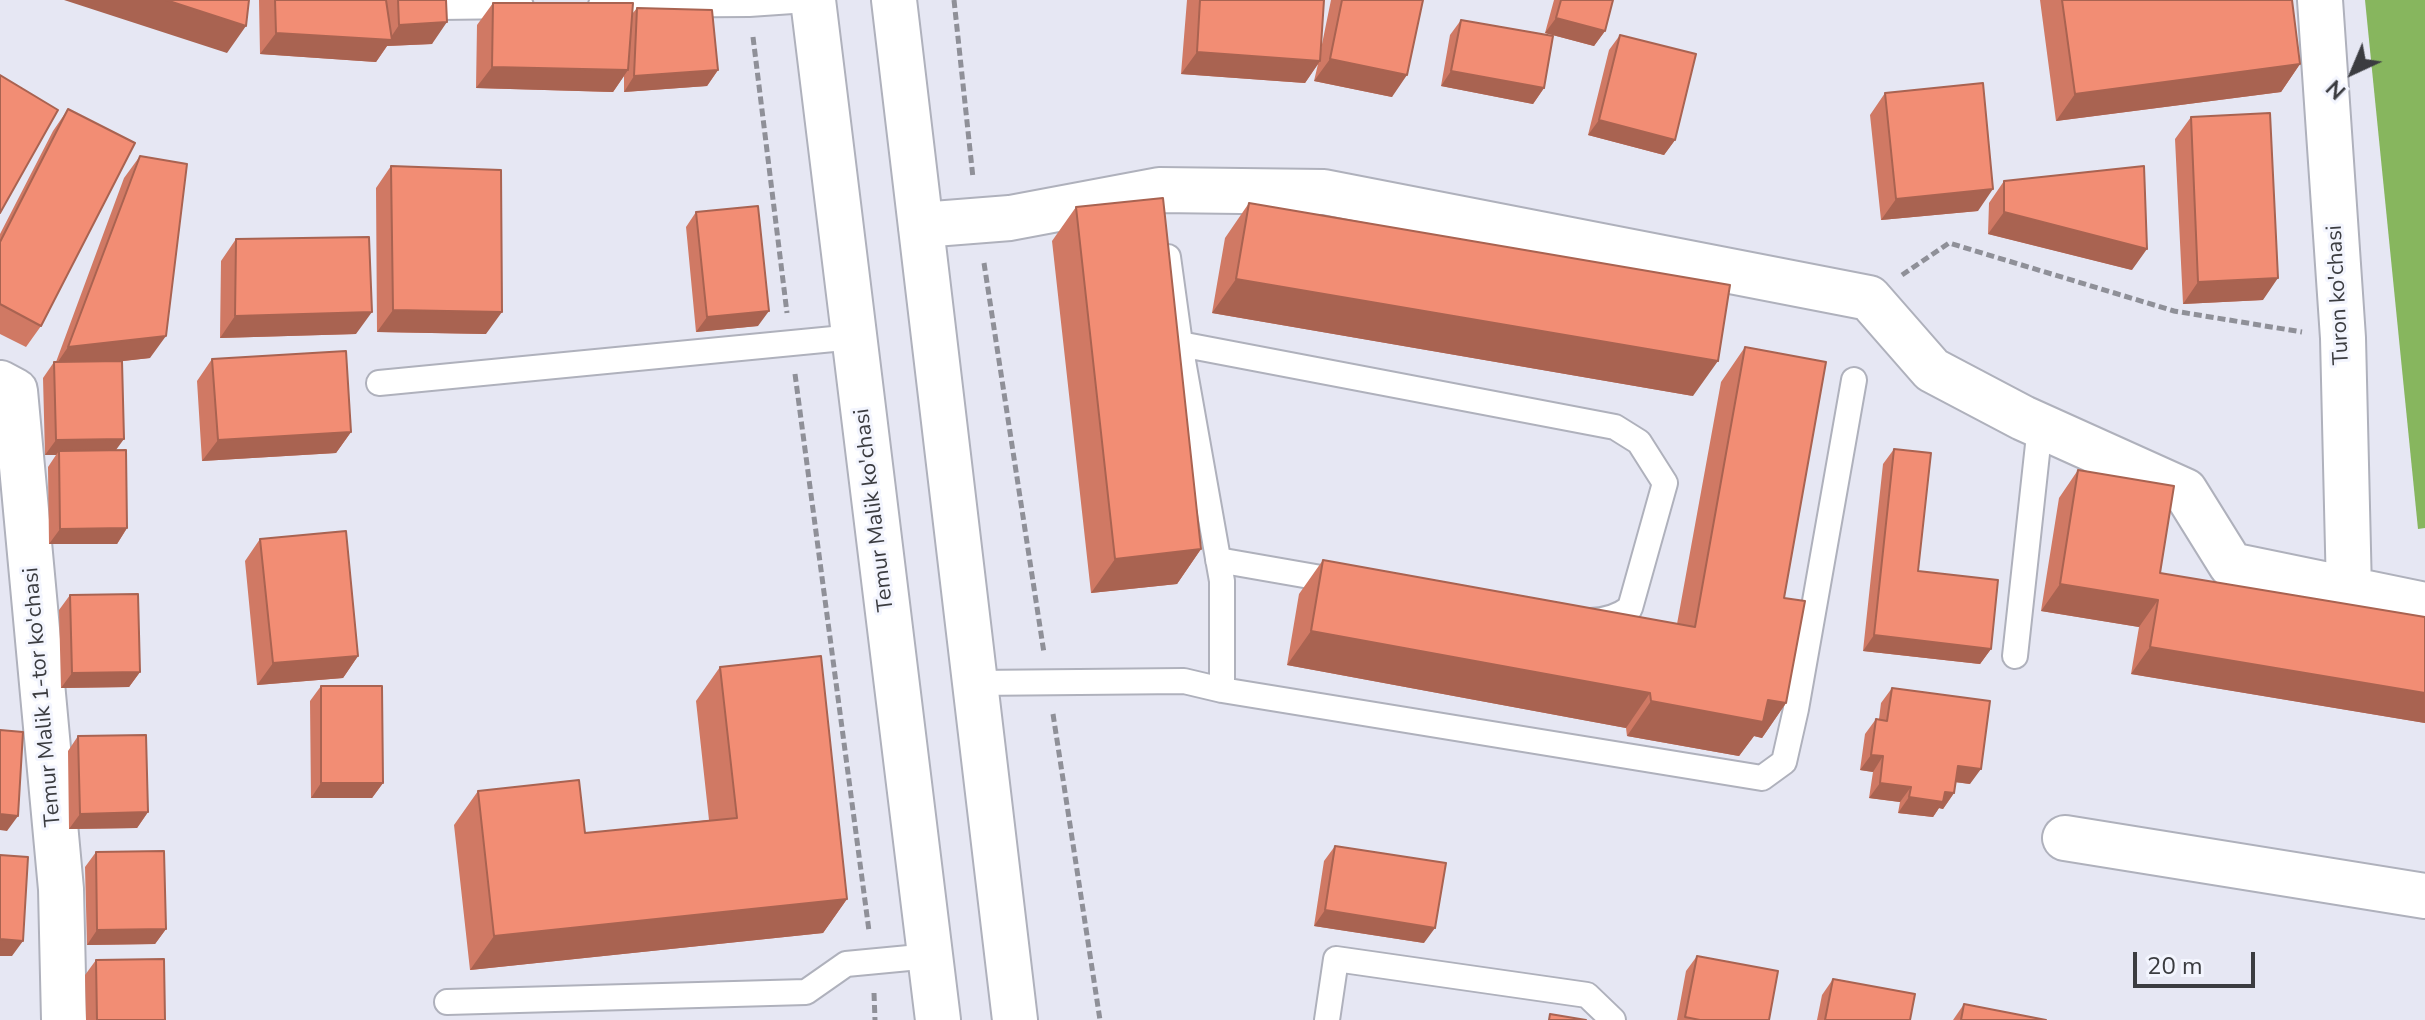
<!DOCTYPE html>
<style>
body{margin:0}
#map{position:relative;width:2425px;height:1020px;overflow:hidden;background:#e6e7f3;font-family:"Nunito Sans",sans-serif}
canvas{display:block}
.north{position:absolute;left:2313px;top:32px;width:80px;height:80px;-webkit-text-stroke:6px #f3f5fe;paint-order:stroke;rotate:224deg;font-size:22px;font-weight:700;line-height:32px;text-align:center;color:#3b3c40}
.north::after{content:'';display:block;margin:auto;width:28px;height:36px;background:#3b3c40;clip-path:polygon(50% 0,100% 100%,50% 72%,0 100%)}
.scale{position:absolute;left:2133px;top:952px;width:122px;height:36px;box-sizing:border-box;border:4px solid #3b3c40;border-top:0;padding-left:10px;font-size:24px;line-height:28px;white-space:nowrap;color:#3b3c40;-webkit-text-stroke:6px #f3f5fe;paint-order:stroke}
</style>
<div id="map">
<canvas width="2425" height="1020"></canvas>
<div class="north">N</div>
<div class="scale">20 m</div>
</div>
<script>
const ctx = document.querySelector('canvas').getContext('2d');
ctx.lineJoin = 'round';
function fill(path, color) { ctx.fillStyle = color; ctx.fill(path, 'evenodd'); }
function stroke(path, color, width, dash) { ctx.strokeStyle = color; ctx.lineWidth = width; ctx.lineCap = dash ? 'butt' : 'round'; ctx.setLineDash(dash || []); ctx.stroke(path); }
function drawText(font, color, halo, rows, align = 'center') {
  ctx.font = font + ' "Nunito Sans",sans-serif'; ctx.lineWidth = 6; ctx.setLineDash([]); ctx.textBaseline = 'middle'; ctx.strokeStyle = halo; ctx.fillStyle = color; for (const [text, x, y, turn = 0] of rows) {
    ctx.save(); ctx.translate(x, y); ctx.rotate((+turn || 0) * Math.PI / 180); ctx.textAlign = isNaN(turn) ? turn : align; if (halo) ctx.strokeText(text, 0, 0); ctx.fillText(text, 0, 0); ctx.restore();
  }
}
const forest = new Path2D(`
 M2365 0H2425V528L2418 529Z`);
const path = new Path2D(`
 M954 0 973 178
 M753 37 787 313
 M984 263 1044 653
 M1902 275 1949 243 2174 311 2302 332
 M795 374 869 931
 M1053 714 1100 1020
 M874 993 875 1020`);
const service = new Path2D(`
 M601 5 749 4 807 0
 M439 7 521 6
 M1168 257 1180 344 1222 581V690
 M1180 344 1615 427 1639 442 1665 483 1630 608C1618 617 1606 621 1590 621
 M379 383 854 337
 M1218 560 1344 582
 M2015 656 2040 426
 M974 683 1184 681 1222 690 1762 778 1784 762 1796 709 1854 380
 M447 1002 806 992 846 964 930 956
 M1327 1020 1336 959 1587 995 1613 1020`);
const minor = new Path2D(`
 M2320 0 2343 338 2349 591
 M921 225 1010 218 1159 190 1324 192 1869 298 1932 370 2023 418 2185 491 2231 565 2425 605
 M0 383 15 391 61 889 64 1020
 M2065 838 2425 896`);
const trunk = new Path2D(`
 M813 0 938 1020
 M894 0 1015 1020`);
const wall = new Path2D(`
 M259 0H446L432 44 387 46 376 62 260 54Z
 M1187 0H1324L1321 49 1331 0H1423L1392 97 1314 81 1318 64 1305 83 1181 74Z
 M1554 0H1613L1605 31 1594 46 1545 33Z
 M2040 0H2292L2300 64 2281 92 2056 121Z
 M493 3 632 14 637 8 718 70 707 86 624 92V76L613 92 476 88 477 25Z
 M1461 20 1544 88 1533 104 1441 86 1450 35Z
 M1620 35 1675 140 1664 155 1588 135 1609 50Z
 M1885 93 1978 211 1881 220 1870 115Z
 M68 109 41 326 26 347 0 334V234L53 131Z
 M2191 117 2263 300 2183 304 2175 139Z
 M140 156 150 358 122 361 116 450 127 528 117 544H49L48 467 56 455H45L43 378 54 362H56L124 178Z
 M391 166 486 334 377 332 376 188Z
 M2004 181 2132 270 1988 234 1989 203Z
 M1249 203 1693 396 1212 313 1225 238Z
 M1076 207 1201 549 1177 584 1091 593 1052 241Z
 M696 212 758 326 696 332 686 227Z
 M236 239 356 334 220 338 221 261Z
 M1745 347 1784 598 1786 703 1762 738 1754 736 1739 756 1627 736 1626 728 1287 665 1299 594 1323 560 1677 624 1721 382Z
 M212 359 351 432 336 453 202 461 197 381Z
 M1894 449 1918 571 1991 649 1980 664 1863 651 1883 464Z
 M2078 470 2160 573 2425 617V723L2131 674 2139 627 2041 611 2059 498Z
 M260 539 358 656 343 678 257 685 245 561Z
 M70 595 140 672 129 687 61 688 59 610Z
 M720 667 847 899 823 933 470 970 454 825 478 791 585 833 709 820 696 701Z
 M321 686 383 783 372 798H311L310 701Z
 M1892 688 1970 784 1955 782 1954 793 1943 809 1939 808 1933 817 1898 813 1900 802 1869 798 1873 772 1860 770 1865 734 1876 719H1879L1881 703Z
 M78 736 148 812 137 828 69 829 68 751Z
 M1335 846 1424 943 1314 926 1324 861Z
 M96 852 166 929 155 944 87 945 85 867Z
 M1697 956 1769 1020H1677L1686 971Z
 M96 960 165 1020H86L85 975Z
 M1833 979 1910 1020H1817L1822 995Z
 M1964 1004 2046 1020H1953Z`);
const shadedWall = new Path2D(`
 M64 0H166L246 26 227 53Z
 M1556 18 1605 31 1594 46 1545 33Z
 M447 22 432 44 387 46 376 62 260 54 276 33 389 40 399 25Z
 M1197 52 1320 61 1305 83 1181 74Z
 M1330 59 1407 75 1392 97 1314 81Z
 M2300 64 2281 92 2056 121 2075 94Z
 M492 67 628 70 613 92 476 88Z
 M718 70 707 86 624 92 634 76Z
 M1451 71 1544 88 1533 104 1441 86Z
 M1599 120 1675 140 1664 155 1588 135Z
 M1993 189 1978 211 1881 220 1896 199Z
 M2004 212 2147 249 2132 270 1988 234Z
 M2278 278 2263 300 2183 304 2198 282Z
 M1236 279 1718 361 1693 396 1212 313Z
 M393 310 502 312 486 334 377 332Z
 M769 311 758 326 696 332 707 317Z
 M372 312 356 334 220 338 235 316Z
 M166 336 150 358 53 369 68 347Z
 M351 432 336 453 202 461 218 440Z
 M124 439 113 454 59 451 56 455H45L56 440Z
 M127 528 117 544H49L60 529Z
 M1201 549 1177 584 1091 593 1115 559Z
 M2060 584 2158 600 2139 627 2041 611Z
 M1311 631 1650 693 1626 728 1287 665Z
 M1874 635 1991 649 1980 664 1863 651Z
 M2150 647 2425 693V723L2131 674Z
 M358 656 343 678 257 685 273 663Z
 M140 672 129 687 61 688 72 673Z
 M1768 700 1786 703 1762 738 1754 736 1739 756 1627 736 1651 701Z
 M1871 755 1883 756 1873 772 1860 770Z
 M1958 766 1981 769 1970 784 1947 781Z
 M321 783H383L372 798H311Z
 M1880 783 1911 787 1900 802 1869 798Z
 M1945 792 1954 793 1943 809 1939 808 1933 817 1898 813 1909 797Z
 M148 812 137 828 69 829 80 814Z
 M0 814 18 816 7 831 0 830Z
 M847 899 823 933 470 970 494 936Z
 M1325 910 1435 928 1424 943 1314 926Z
 M166 929 155 944 87 945 97 930Z
 M0 939 23 941 12 956H0Z`);
const building = new Path2D(`
 M166 0H249L246 26Z
 M275 0H386L392 40 276 33Z
 M398 0H446L447 22 399 25Z
 M1200 0H1324L1320 61 1197 52Z
 M1342 0H1423L1407 75 1330 59Z
 M1561 0H1613L1605 31 1556 18Z
 M2062 0H2292L2300 64 2075 94Z
 M493 3H633L628 70 492 67Z
 M637 8 712 10 718 70 634 76Z
 M1461 20 1553 36 1544 88 1451 71Z
 M1620 35 1696 54 1675 140 1599 120Z
 M0 75 58 110 0 213Z
 M1983 83 1993 189 1896 199 1885 93Z
 M68 109 135 143 41 326 0 304V242Z
 M2270 113 2278 278 2198 282 2191 117Z
 M140 156 187 164 166 336 68 347Z
 M391 166 501 170 502 312 393 310Z
 M2144 166 2147 249 2004 212V181Z
 M1163 198 1201 549 1115 559 1076 207Z
 M1249 203 1730 285 1718 361 1236 279Z
 M758 206 769 311 707 317 696 212Z
 M369 237 372 312 235 316 236 239Z
 M1745 347 1826 362 1784 598 1805 601 1786 703 1768 700 1763 722 1651 701 1650 693 1311 631 1323 560 1695 627Z
 M346 351 351 432 218 440 212 359Z
 M122 361 124 439 56 440 54 362Z
 M1894 449 1931 453 1918 571 1998 580 1991 649 1874 635Z
 M126 450 127 528 60 529 59 451Z
 M2078 470 2174 486 2160 573 2425 617V693L2150 647 2158 600 2060 584Z
 M346 531 358 656 273 663 260 539Z
 M138 594 140 672 72 673 70 595Z
 M821 656 847 899 494 936 478 791 579 780 585 833 737 818 720 667Z
 M321 686H382L383 783H321Z
 M1892 688 1990 701 1981 769 1958 766 1954 793 1945 792 1943 802 1909 797 1911 787 1880 783 1883 756 1871 755 1876 719 1887 721Z
 M0 730 23 732 18 816 0 814Z
 M146 735 148 812 80 814 78 736Z
 M1335 846 1446 863 1435 928 1325 910Z
 M164 851 166 929 97 930 96 852Z
 M0 855 28 857 23 941 0 939Z
 M1697 956 1778 971 1769 1020H1700L1685 1017Z
 M164 959 165 1020H97L96 960Z
 M1833 979 1915 994 1910 1020H1825Z
 M1964 1004 2046 1020H1961Z
 M1550 1014 1586 1020H1549Z`);
const streetNames = [
 ["Turon ko'chasi",2339,295,-93],
 ["Temur Malik ko'chasi",875,510,-97],
 ["Temur Malik 1-tor ko'chasi",43,697,-95]
];
fill(forest, '#87b65e');
stroke(service, '#afb1bc', 28);
stroke(minor, '#afb1bc', 48);
stroke(trunk, '#afb1bc', 48);
stroke(path, '#8f9098', 5, [8, 4]);
stroke(service, '#fff', 24);
stroke(minor, '#fff', 44);
stroke(trunk, '#fff', 44);
fill(wall, '#d07964');
fill(shadedWall, '#a96351');
fill(building, '#f28d74');
stroke(building, '#a96351', 2);
drawText('22px', '#3b3c40', '#f3f5fe', streetNames);
</script>
